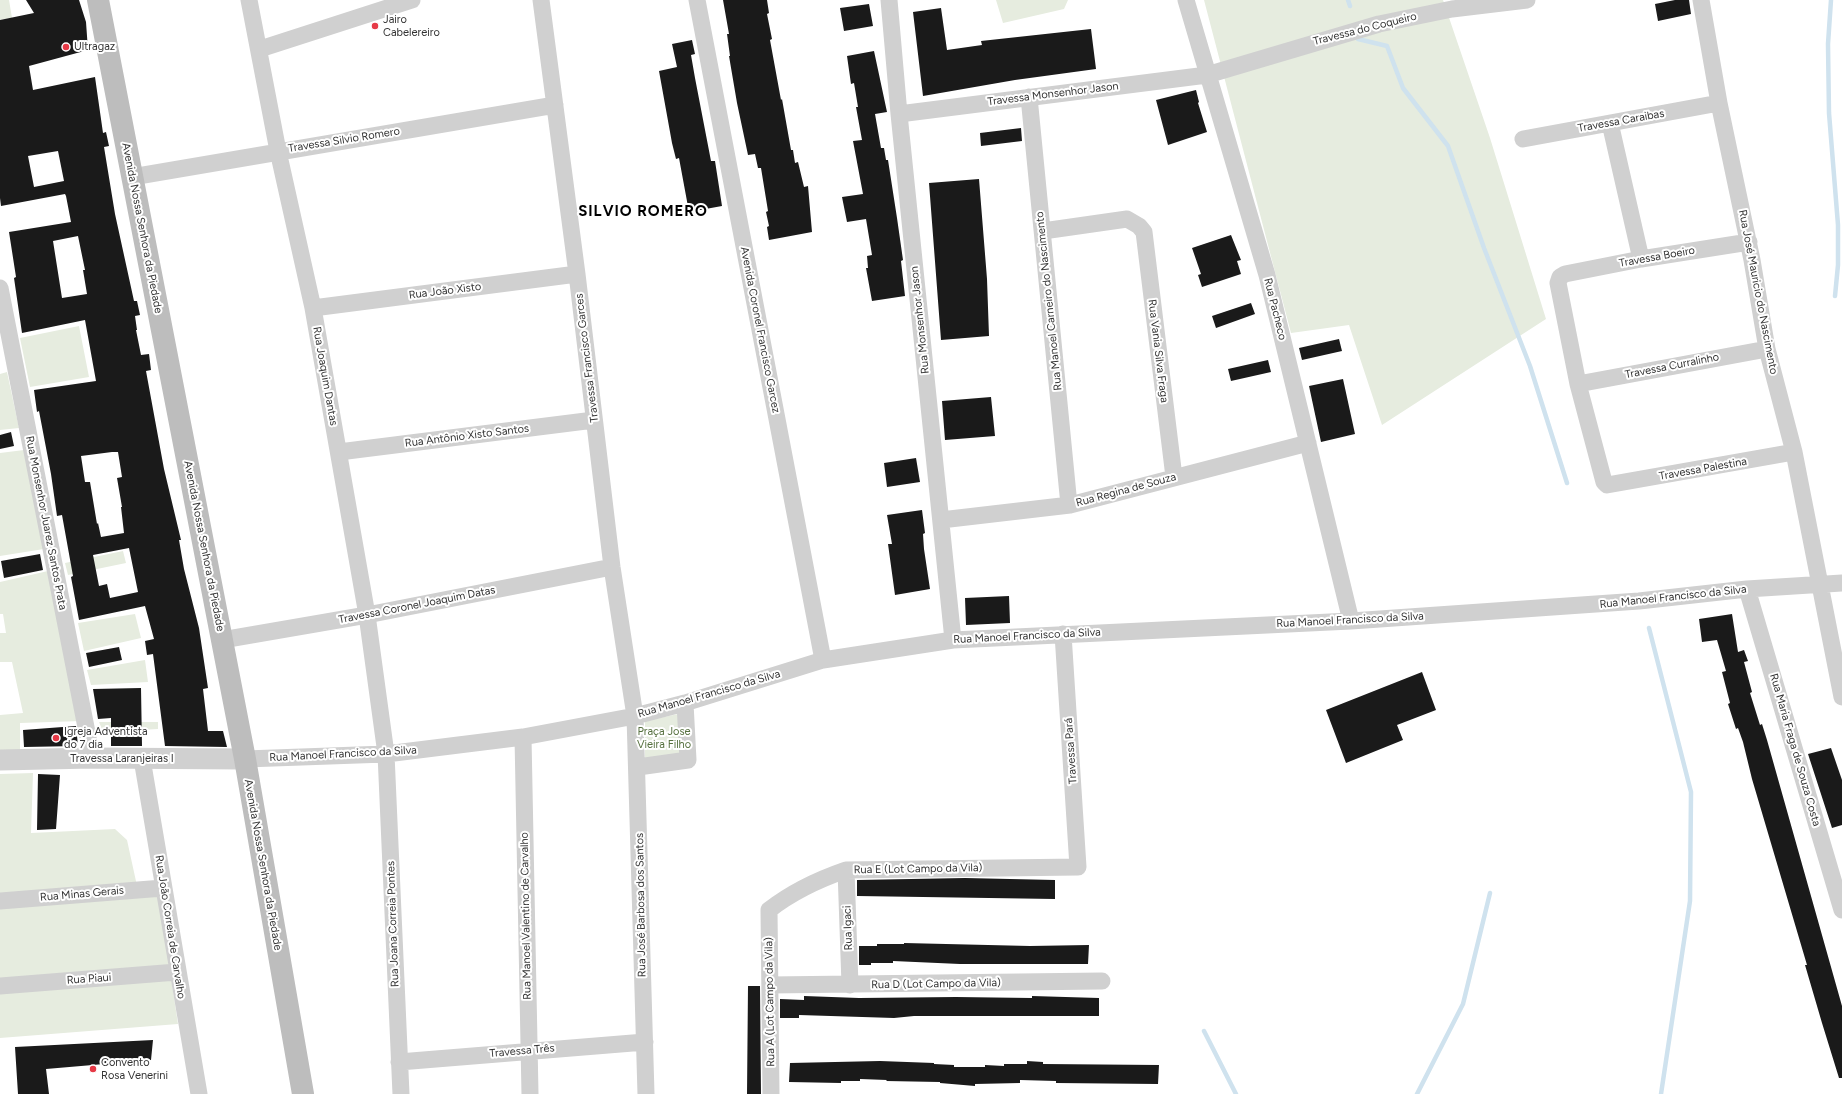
<!DOCTYPE html>
<meta charset="utf-8">
<style>
body{margin:0}
canvas{display:block;background:#fff}
</style>
<canvas width="1842" height="1094"></canvas>
<script>
const ctx = document.querySelector('canvas').getContext('2d');
ctx.lineJoin = 'round';
function fill(path, color) { ctx.fillStyle = color; ctx.fill(path, 'evenodd'); }
function stroke(path, color, width, dash) { ctx.strokeStyle = color; ctx.lineWidth = width; ctx.lineCap = dash ? 'butt' : 'round'; ctx.setLineDash(dash || []); ctx.stroke(path); }
function drawText(font, color, halo, rows, align = 'center') {
  ctx.font = font + ' Figtree,sans-serif'; ctx.lineWidth = 4; ctx.setLineDash([]); ctx.textBaseline = 'middle'; ctx.strokeStyle = halo; ctx.fillStyle = color; for (const [text, x, y, turn = 0] of rows) {
    ctx.save(); ctx.translate(x, y); ctx.rotate((+turn || 0) * Math.PI / 180); ctx.textAlign = isNaN(turn) ? turn : align; if (halo) ctx.strokeText(text, 0, 0); ctx.fillText(text, 0, 0); ctx.restore();
  }
}
const green = new Path2D(`
 M0 0H9L12 18 0 20Z
 M996 0H1068L1064 9 1003 23Z
 M1204 0H1443L1490 138 1546 319 1382 425 1349 325 1291 333Z
 M79 326 89 377 30 387 20 338Z
 M7 372 19 428 0 430V374Z
 M24 450 44 549 0 556V453Z
 M123 551 126 563 68 575 65 563Z
 M48 571 82 721 20 723V755L0 756V715L23 713 12 662H0V633H6L3 614H0V582Z
 M135 614 141 638 84 651 78 623Z
 M145 660 148 682 91 685 87 670Z
 M683 713V756L645 762V721Z
 M99 722H158V729L103 732Z
 M33 773 31 833 115 829 127 840 139 895 158 892 178 1024 0 1038V774Z`);
const stream = new Path2D(`
 M1348 0 1350 6
 M1831 0 1828 44 1829 113 1838 225V265L1835 296
 M1358 39 1387 46 1403 88 1448 146 1484 248 1530 366 1567 483
 M1649 628 1691 792 1690 901 1661 1094
 M1204 1031 1236 1094
 M1417 1094 1463 1004 1490 893`);
const building = new Path2D(`
 M26 0H79L86 22 88 50 29 66 33 90 95 77 103 133 106 132 109 146 104 147 115 214 134 301H137L140 315 135 316 137 330H136L141 355 149 354 151 370 146 371 164 469 181 540H179L184 569 199 628 208 688 203 689 208 731H223L227 747 165 746 153 654 147 655 145 641 154 639 145 606 79 620 71 577 73 576 62 515 57 516 51 474 39 411 37 412 34 390 96 381 85 320 22 333 14 278 16 277 9 232 71 222 66 196 65 194 1 206 0 198V20L34 13ZM58 151 64 181 34 187 28 156ZM78 236 85 270H83L87 294 62 298 53 241ZM112 452H118L122 477 117 478 122 507H121L124 533 101 537 98 523 97 524 90 482H85L81 456ZM129 548 138 592 110 598 107 584 99 586 93 555Z
 M723 0H767L769 13 767 14 772 39 770 40 781 100 782 99 791 150H793L795 163 798 162 804 187 808 186 812 232 769 240 767 227 769 226 766 212 768 211 761 168H758L755 154 748 155 737 103 729 56H730L727 34H729Z
 M1675 0H1689L1691 14 1658 21 1655 4Z
 M869 4 873 26 844 31 840 8Z
 M941 8 947 50 982 45 981 41 1091 29 1096 69 1015 80 923 96 913 12Z
 M692 40 695 54 691 55 695 78 711 161H715L722 206 689 212 679 158 676 159 672 143 659 71 677 67 672 44Z
 M874 51 887 112 875 114 881 148H884L886 160H888L897 218 903 260 901 261 905 296 872 301 866 268H868L867 256 872 255 866 219 847 222 842 197 863 194 853 141 862 140 856 107H858L854 83 851 84 847 56Z
 M1196 90 1199 102 1198 103 1207 132 1168 145 1156 100Z
 M1021 128 1022 141 981 146 980 133Z
 M979 179 987 279 989 336 941 340 929 183Z
 M1231 235 1241 260 1237 261 1241 274 1202 287 1198 275 1201 274 1192 248Z
 M1251 303 1255 314 1216 328 1212 316Z
 M1339 339 1342 351 1302 360 1299 348Z
 M1268 360 1271 372 1231 381 1228 369Z
 M1343 379 1355 434 1321 442 1309 386Z
 M991 397 995 436 945 440 942 401Z
 M11 432 14 446 0 449V435Z
 M916 458 920 482 887 487 884 463Z
 M922 510 925 533 923 534 924 549 930 589 895 595 888 544H892L887 515Z
 M40 554 43 570 4 578 1 561Z
 M1009 596 1010 623 966 625 965 598Z
 M1732 614 1738 652 1744 650 1748 661 1744 662 1752 692 1750 693 1760 725 1762 724 1767 740 1842 1006V1078H1839L1822 1023 1805 965H1807L1752 779 1743 742 1738 728 1736 729 1728 704 1730 703 1722 672 1726 671 1717 640 1702 642 1699 619Z
 M119 647 122 660 89 667 86 653Z
 M1422 672 1436 710 1397 725 1403 740 1346 763 1326 710Z
 M141 688 142 746H111V718L98 719 93 689Z
 M76 726 78 746 24 747 23 730Z
 M1831 748 1842 780V825L1832 828 1808 754Z
 M38 774 60 775 56 829 37 830Z
 M965 878 1055 880V899L857 896V880Z
 M904 943 1030 946 1089 945 1088 964H960L893 961V963H871V965H859V946H877V944H904Z
 M748 986H760L761 1094H747Z
 M804 996 859 998 956 997 1032 998V996L1099 998V1016H914L894 1018 799 1015V1018H780V999L804 1000Z
 M153 1040 151 1060 46 1069 49 1094H18L15 1047Z
 M880 1061 934 1063V1064L954 1065V1067H985V1065L1004 1066V1064H1027V1061L1043 1062V1064L1159 1065 1158 1084 1056 1083V1081L1020 1080V1083L975 1084V1086L940 1083V1082L886 1081 887 1080 860 1079V1081H841V1083L789 1082 790 1063Z`);
const minor = new Path2D(`
 M249 0 278 151 313 308 367 615 386 754 401 1094
 M541 0 577 274 612 567 635 716 646 1094
 M697 0 823 660
 M889 0 899 114 953 640
 M1186 0 1267 275 1351 621
 M1701 0 1719 103 1752 260 1767 349 1794 452 1842 697
 M260 49 412 0
 M1029 97 1069 505
 M899 114 1207 75 1379 24 1452 9 1527 0
 M1610 123 1641 259
 M1523 139 1719 103
 M132 177 555 105
 M1043 231 1127 219 1139 226 1144 232 1174 477
 M1749 242 1641 259 1565 274 1560 277 1558 283 1578 384 1604 482 1607 485 1794 452
 M0 288 92 758
 M313 308 577 274
 M1578 384 1767 349
 M339 452 594 420
 M941 520 1070 505 1308 443
 M1747 589 1842 910
 M222 640 367 615 612 567
 M523 737 530 1094
 M142 759 199 1094
 M245 759 386 754 523 737 635 716 685 703 823 660 953 640 1351 621 1639 601 1747 589 1842 583
 M638 767 688 760 685 703
 M846 870 850 985
 M0 901 163 888
 M770 985 1102 981
 M0 986 177 972
 M399 1062 645 1042
 M771 1094 769 910C792 892 817 880 846 870L1078 867 1063 634`);
const tertiary = new Path2D(`
 M0 760 92 758 245 759`);
const secondary = new Path2D(`
 M98 0 245 759 303 1094`);
const markers = [
 [375,26,4,"#e63946"],
 [66,47,4,"#e63946"],
 [56,738,4,"#e63946"],
 [93,1069,4,"#e63946"]
];
const poiNames = [
 ["Jairo",383,20],
 ["Cabelereiro",383,33],
 ["Ultragaz",74,47],
 ["Igreja Adventista",64,732],
 ["do 7 dia",64,745],
 ["Convento",101,1063],
 ["Rosa Venerini",101,1076]
];
const streetNames = [
 ["Travessa do Coqueiro",1365,29,-14],
 ["Travessa Monsenhor Jason",1053,94,-7],
 ["Travessa Caraibas",1621,121,-10],
 ["Travessa Silvio Romero",344,140,-9],
 ["Avenida Nossa Senhora da Piedade",142,228,79],
 ["Travessa Boeiro",1657,257,-10],
 ["Rua João Xisto",445,291,-7],
 ["Rua José Mauricio do Nascimento",1758,292,79],
 ["Rua Manoel Carneiro do Nascimento",1049,301,-96],
 ["Rua Pacheco",1275,309,76],
 ["Rua Monsenhor Jason",920,320,-96],
 ["Avenida Coronel Francisco Garcez",760,330,79],
 ["Rua Vania Silva Fraga",1158,351,83],
 ["Travessa Francisco Garces",587,358,-97],
 ["Travessa Curralinho",1672,366,-11],
 ["Rua Joaquim Dantas",325,376,80],
 ["Rua Antônio Xisto Santos",467,436,-7],
 ["Travessa Palestina",1703,469,-10],
 ["Rua Regina de Souza",1126,490,-15],
 ["Rua Monsenhor Juarez Santos Prata",46,523,79],
 ["Avenida Nossa Senhora da Piedade",204,546,79],
 ["Rua Manoel Francisco da Silva",1673,597,-6],
 ["Travessa Coronel Joaquim Datas",417,605,-11],
 ["Rua Manoel Francisco da Silva",1350,620,-3],
 ["Rua Manoel Francisco da Silva",1027,636,-3],
 ["Rua Manoel Francisco da Silva",709,694,-16],
 ["Rua Maria Fraga de Souza Costa",1795,750,74],
 ["Travessa Pará",1071,751,-94],
 ["Rua Manoel Francisco da Silva",343,754,-3],
 ["Travessa Laranjeiras I",122,759],
 ["Avenida Nossa Senhora da Piedade",263,865,80],
 ["Rua E (Lot Campo da Vila)",918,869,-1],
 ["Rua Minas Gerais",82,894,-5],
 ["Rua José Barbosa dos Santos",641,905,-91],
 ["Rua Manoel Valentino de Carvalho",526,916,-91],
 ["Rua Joana Correia Pontes",393,924,-92],
 ["Rua João Correia de Carvalho",170,927,81],
 ["Rua Igaci",848,928,-92],
 ["Rua Piaui",89,979,-4],
 ["Rua D (Lot Campo da Vila)",936,984,-1],
 ["Rua A (Lot Campo da Vila)",770,1002,-91],
 ["Travessa Três",522,1051,-5]
];
const parkNames = [
 ["Praça Jose",664,732],
 ["Vieira Filho",664,745]
];
const districtNames = [
 ["SILVIO ROMERO",643,212]
];
fill(green, '#e6ecdf');
stroke(stream, '#cfe2ee', 4.5);
fill(building, '#1a1a1a');
stroke(minor, '#d0d0d0', 17);
stroke(tertiary, '#d0d0d0', 21);
stroke(secondary, '#bdbdbd', 22);
for (const [x, y, r, color] of markers) { const dot = new Path2D(); dot.arc(x, y, r, 0, 2 * Math.PI); ctx.fillStyle = color; ctx.fill(dot); stroke(dot, '#fff', 1.5); }
drawText('11px', '#333', '#fff', poiNames, 'left');
drawText('11px', '#333', '#fff', streetNames);
drawText('11px', '#56703f', '#fff', parkNames);
ctx.letterSpacing = '1px';
drawText('bold 15px', '#000', '#fff', districtNames);
ctx.letterSpacing = '0px';
</script>
